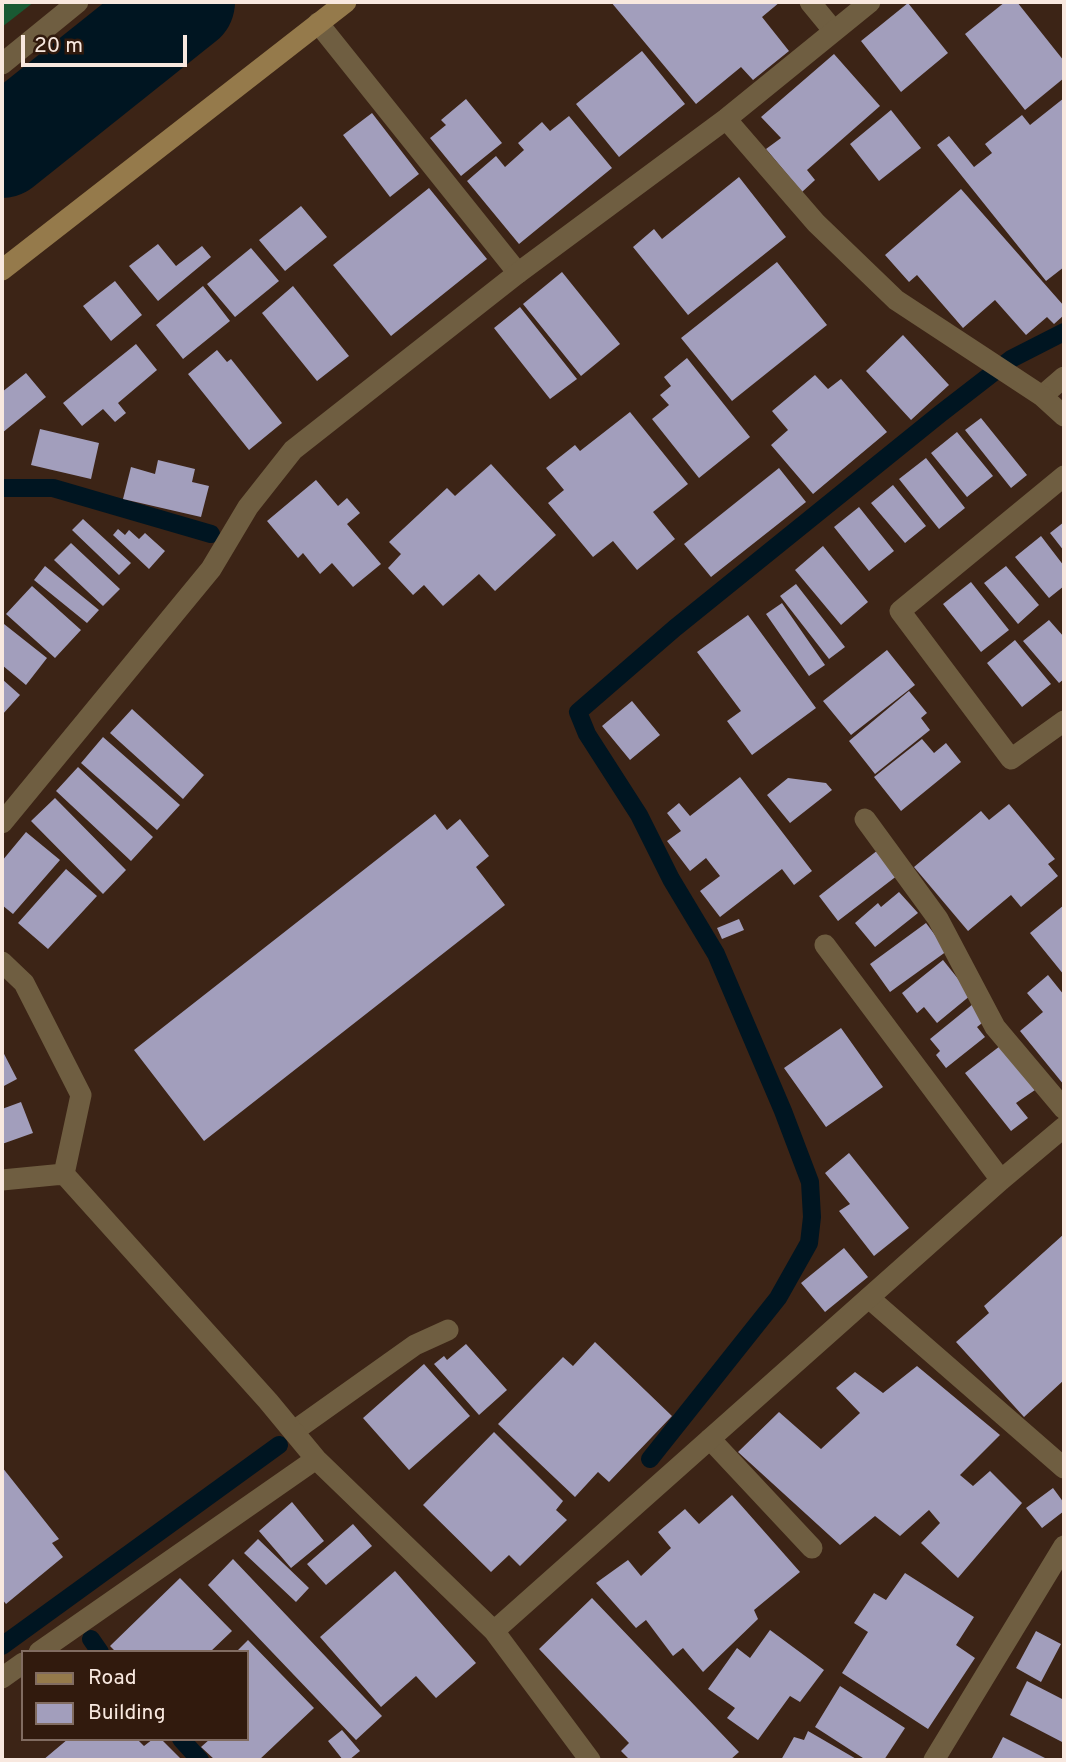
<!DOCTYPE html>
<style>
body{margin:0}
#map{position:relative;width:1066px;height:1762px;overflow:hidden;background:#3c2416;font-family:Overpass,sans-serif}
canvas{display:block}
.frame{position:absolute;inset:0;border:4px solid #f8e8df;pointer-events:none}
.legend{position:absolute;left:21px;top:1650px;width:228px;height:91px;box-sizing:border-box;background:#311a0d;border:2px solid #816c61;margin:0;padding:9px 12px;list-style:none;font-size:21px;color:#f8e8df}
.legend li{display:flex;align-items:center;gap:14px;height:35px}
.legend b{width:35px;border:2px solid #816c61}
.scale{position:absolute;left:21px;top:35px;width:166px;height:32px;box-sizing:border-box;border:4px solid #f8e8df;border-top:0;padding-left:9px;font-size:21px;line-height:24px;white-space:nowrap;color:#f8e8df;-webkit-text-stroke:5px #311a0d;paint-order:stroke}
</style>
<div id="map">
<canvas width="1066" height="1762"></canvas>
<div class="frame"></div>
<ul class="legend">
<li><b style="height:9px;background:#957a4b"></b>Road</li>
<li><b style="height:19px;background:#a29ebc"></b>Building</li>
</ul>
<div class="scale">20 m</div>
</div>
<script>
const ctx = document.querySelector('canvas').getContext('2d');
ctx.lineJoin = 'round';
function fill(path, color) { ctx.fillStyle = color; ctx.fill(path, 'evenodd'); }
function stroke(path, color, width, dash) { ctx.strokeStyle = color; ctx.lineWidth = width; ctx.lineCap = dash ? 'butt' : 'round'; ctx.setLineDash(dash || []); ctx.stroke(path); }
const green = new Path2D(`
 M2 2H34L2 27Z`);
const stream = new Path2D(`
 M2 488H53L211 534
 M650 1459 778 1298 809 1243 812 1217 810 1182 783 1111 716 954 671 879 639 815 587 734 578 712 675 628 940 414 1011 359 1064 332
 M91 1639 100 1652
 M2 1646 279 1445
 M181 1739 200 1760`);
const river = new Path2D(`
 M2 148 185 2`);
const building = new Path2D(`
 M611 2H780L762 17 789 51 753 80 741 67 696 104Z
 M1005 2H1017L1064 61V78L1025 110 965 34Z
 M908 3 948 53 901 92 861 41Z
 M642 51 685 104 619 157 576 104Z
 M834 54 880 106 807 170 815 180 802 192 766 149 781 138 761 117Z
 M1064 98V267L1046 281 937 145 949 136 974 167 992 153 985 144 1022 115 1030 125Z
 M466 99 502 143 461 176 430 138 446 125 441 120Z
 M891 110 921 148 879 181 850 144Z
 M372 113 419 174 390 197 343 135Z
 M569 116 612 168 519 244 467 181 496 156 505 167 524 150 518 143 542 122 550 131Z
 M739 177 786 237 688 315 633 247 654 229 662 239Z
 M429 188 487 259 391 336 333 265Z
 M961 189 1064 306V315L1054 324 1047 317 1026 335 995 300 963 328 917 275 909 282 885 255Z
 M301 206 327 237 285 271 259 240Z
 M158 244 176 266 202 246 211 257 158 301 129 266Z
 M251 248 279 281 235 317 207 284Z
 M777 262 827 325 732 401 681 338Z
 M562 272 620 344 581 376 523 304Z
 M115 281 142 315 111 341 83 306Z
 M203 286 230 321 183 359 156 325Z
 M293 286 349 356 317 381 262 313Z
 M520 307 577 379 550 399 494 328Z
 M903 335 949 385 911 420 866 371Z
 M136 344 157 370 118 403 126 413 115 422 103 409 82 426 63 403Z
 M217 350 227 362 231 359 282 423 249 450 188 374Z
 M687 358 750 437 699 478 652 419 669 405 660 395 671 386 664 377Z
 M26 373 46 397 2 433V392Z
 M815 375 828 389 841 379 887 432 813 494 771 445 788 430 772 411Z
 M630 412 688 484 653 512 675 539 637 570 613 541 593 557 548 503 564 490 546 468 575 445 580 451Z
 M981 418 1027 475 1011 488 965 430Z
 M40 429 99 443 91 479 31 465Z
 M957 432 993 476 967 497 931 453Z
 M926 458 965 508 939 529 899 479Z
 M158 460 195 469 192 482 209 486 201 517 123 499 131 467 155 474Z
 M491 464 556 535 495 591 479 574 443 606 424 585 413 595 388 568 401 554 389 542 447 488 455 496Z
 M779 468 806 502 711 577 684 544Z
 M316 480 338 506 347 498 360 513 347 524 381 564 353 587 332 563 320 574 303 553 298 558 267 521Z
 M893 485 926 526 905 543 871 503Z
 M859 507 894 551 869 571 834 527Z
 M83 519 131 563 119 575 72 530Z
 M1064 522V551L1050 533Z
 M118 529 125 535 129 530 139 539 145 533 165 551 149 569 113 535Z
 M1041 536 1064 566V586L1049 598 1015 557Z
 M71 543 120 589 103 606 54 560Z
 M823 546 868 602 841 625 795 570Z
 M45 566 99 610 87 623 34 580Z
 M1006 566 1039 605 1018 624 984 583Z
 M971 582 1009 630 981 652 943 604Z
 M796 584 845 647 829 659 780 596Z
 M32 586 81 630 55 658 6 614Z
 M782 603 825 665 809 676 766 614Z
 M748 615 816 708 752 755 727 721 741 711 697 652Z
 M1049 620 1064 637V679L1059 683 1023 641Z
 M4 624 47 658 26 685 2 665V627Z
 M1015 640 1051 684 1022 707 987 663Z
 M887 650 915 685 851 735 823 701Z
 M2 679 20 695 2 715Z
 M909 691 927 713 921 718 930 730 875 774 849 741Z
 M632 701 660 735 630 760 602 726Z
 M132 709 204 775 183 799 110 733Z
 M103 737 180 805 157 830 81 763Z
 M922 739 934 753 946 743 961 762 901 811 874 777Z
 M78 767 153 837 131 861 56 791Z
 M740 777 812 871 794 885 782 869 720 917 700 891 720 876 706 858 690 871 667 841 681 831 667 813 679 803 690 816Z
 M788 778 826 783 832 790 790 823 767 795Z
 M55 798 126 870 103 894 31 821Z
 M1009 804 1055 859 1048 864 1058 876 1021 907 1011 895 968 931 914 867 981 811 989 820Z
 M435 814 447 830 460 819 489 856 476 867 505 905 204 1141 134 1050Z
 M26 832 60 860 13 914 2 905V861Z
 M878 850 898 875 838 921 819 896Z
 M66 869 97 896 48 949 18 923Z
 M899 892 918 913 875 947 855 923 878 903 881 907Z
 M1064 905V975L1030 933Z
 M739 919 744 930 722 939 717 928Z
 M926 923 947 951 890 992 870 964Z
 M943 960 971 995 937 1023 924 1007 917 1013 902 993Z
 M1048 975 1064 995V1085L1020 1031 1043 1012 1027 993Z
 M973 1004 986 1020 977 1027 985 1037 946 1068 936 1055 940 1051 930 1039Z
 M841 1028 883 1087 826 1127 784 1068Z
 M1000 1046 1035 1090 1016 1103 1028 1118 1011 1131 965 1073Z
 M2 1050 17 1079 2 1087Z
 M21 1102 33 1133 2 1144V1109Z
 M849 1153 909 1228 874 1256 839 1211 850 1204 825 1173Z
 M1064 1234V1380L1024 1417 956 1342 989 1313 984 1306Z
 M844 1248 868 1277 825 1312 801 1283Z
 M595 1342 672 1416 609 1482 598 1472 575 1497 498 1424 563 1357 573 1366Z
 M466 1344 507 1390 479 1415 434 1364 444 1356 447 1360Z
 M424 1364 470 1416 409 1470 363 1418Z
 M917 1366 1000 1435 960 1475 973 1486 990 1471 1022 1503 958 1578 921 1543 940 1523 929 1510 900 1536 875 1516 840 1545 738 1452 779 1412 821 1449 860 1413 836 1388 855 1372 883 1393Z
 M494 1432 563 1501 556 1510 567 1520 520 1566 509 1555 491 1572 423 1505Z
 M2 1467 59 1539 52 1543 63 1557 6 1604 2 1599Z
 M1053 1488 1064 1503V1511L1042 1528 1026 1508Z
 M732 1495 800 1572 754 1610 758 1619 703 1672 683 1648 673 1656 646 1620 636 1628 596 1583 628 1560 641 1576 671 1548 658 1532 685 1509 699 1524Z
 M292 1502 324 1541 291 1568 259 1531Z
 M353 1524 372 1546 326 1585 307 1564Z
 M258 1539 309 1588 296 1602 244 1553Z
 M233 1559 382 1716 356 1740 208 1585Z
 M395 1571 476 1663 436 1698 416 1676 381 1707 320 1637Z
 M905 1573 974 1617 956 1645 975 1658 928 1729 842 1673 868 1632 854 1623 874 1593 886 1600Z
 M180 1578 232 1631 210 1652H116L110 1646Z
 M592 1598 739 1752 730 1760H630L621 1751 629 1743 539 1649Z
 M770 1630 824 1670 800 1702 790 1696 758 1740 727 1718 735 1708 708 1689 737 1648 750 1658Z
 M1036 1631 1061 1644 1041 1682 1016 1668Z
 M248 1640 314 1708 259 1760H215L201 1747 210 1739H247V1652H236Z
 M1027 1681 1064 1700V1743L1010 1715Z
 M840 1686 905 1728 884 1760H866L815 1727Z
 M342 1730 360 1751 349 1760H343L328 1741Z
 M808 1731 858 1760H781L794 1737 804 1740Z
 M1003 1737 1049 1760H991Z
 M68 1739H137L144 1746 153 1739H161L182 1760H43Z`);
const lane = new Path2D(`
 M810 2 833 30
 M318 23 518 273
 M1042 396 1064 377
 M1064 476 900 611 1011 759 1064 721
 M865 819 938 919 995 1027 1064 1109
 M869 1298 1064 1468
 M294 1431 415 1345 448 1330
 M710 1439 812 1548
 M934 1760 1064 1546`);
const street = new Path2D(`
 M2 64 78 2
 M726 119 816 223 896 300 1042 396 1064 416
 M2 823 211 569 248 507 293 450 518 273 726 119 870 2
 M825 945 1001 1180
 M2 962 24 983 81 1095 64 1174
 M64 1174 268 1401 316 1459 494 1631 590 1760
 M2 1180 64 1174
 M494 1631 1001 1180 1064 1127
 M39 1652 316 1459
 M2 1678 23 1663`);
const secondary = new Path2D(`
 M2 270 346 2`);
fill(green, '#195933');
stroke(stream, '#001521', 18);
stroke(river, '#001521', 100);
fill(building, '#a29ebc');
stroke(lane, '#6f5e41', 21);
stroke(street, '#6f5e41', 21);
stroke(secondary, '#957a4b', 21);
</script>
